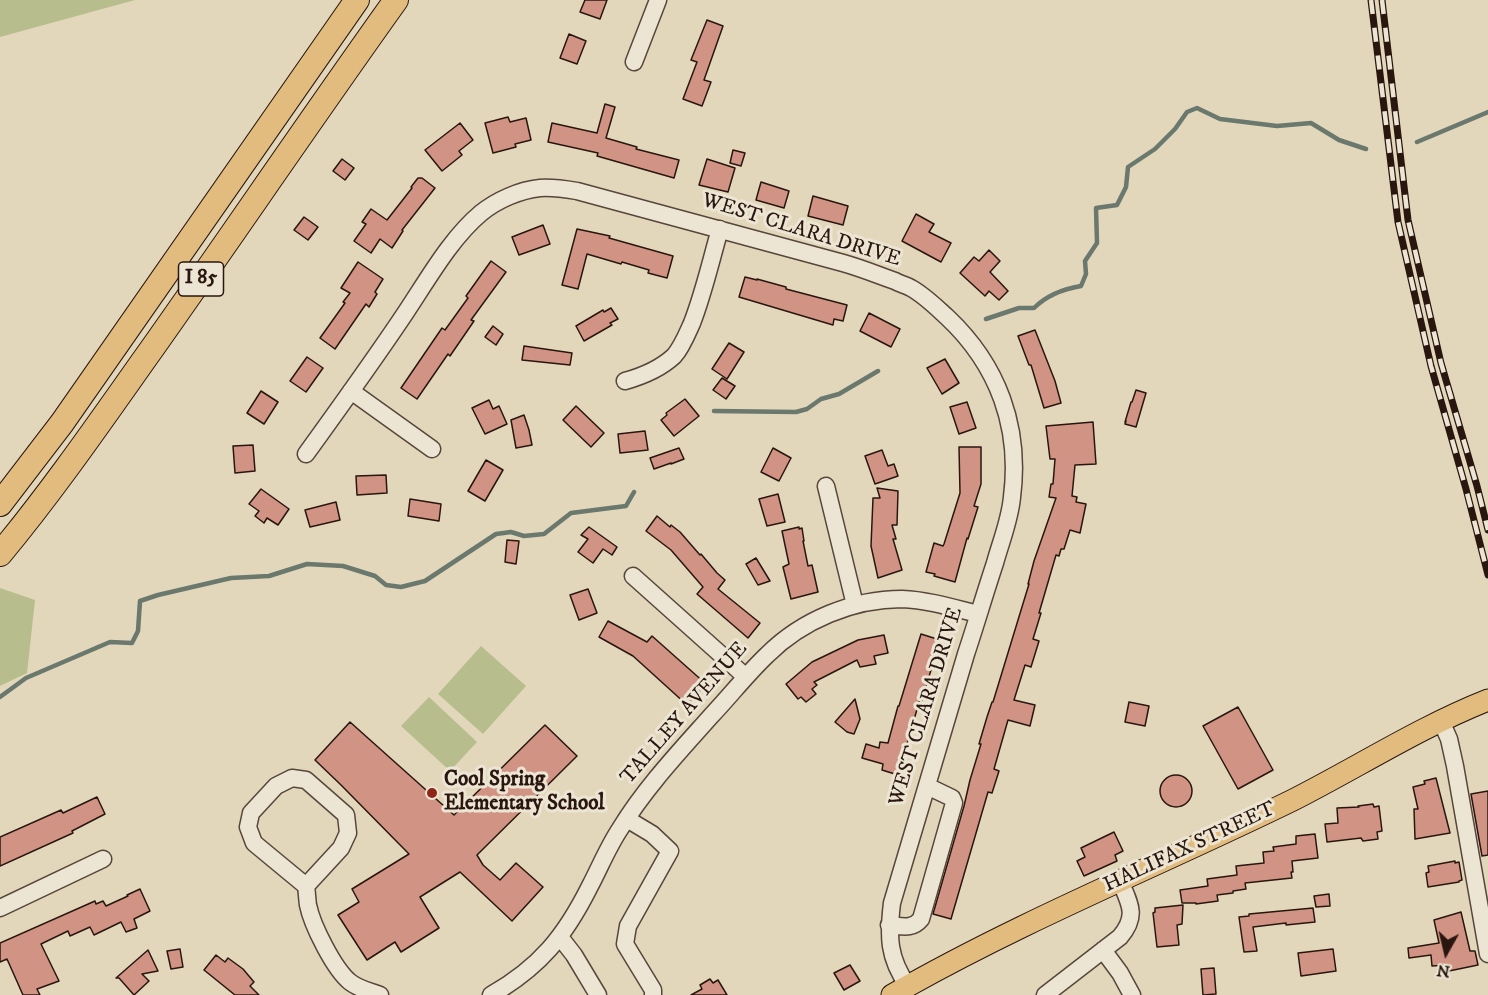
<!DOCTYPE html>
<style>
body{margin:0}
#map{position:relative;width:1488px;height:995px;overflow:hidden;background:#e2d7bb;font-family:"IM FELL DW Pica",serif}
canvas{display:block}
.north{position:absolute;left:1416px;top:923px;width:60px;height:60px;-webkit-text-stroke:4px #ece5d3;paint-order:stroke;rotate:188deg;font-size:16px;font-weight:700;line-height:24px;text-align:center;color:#29160f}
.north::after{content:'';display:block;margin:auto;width:21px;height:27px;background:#29160f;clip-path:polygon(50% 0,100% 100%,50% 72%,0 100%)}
</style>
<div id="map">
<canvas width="1488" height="995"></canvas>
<div class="north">N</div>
</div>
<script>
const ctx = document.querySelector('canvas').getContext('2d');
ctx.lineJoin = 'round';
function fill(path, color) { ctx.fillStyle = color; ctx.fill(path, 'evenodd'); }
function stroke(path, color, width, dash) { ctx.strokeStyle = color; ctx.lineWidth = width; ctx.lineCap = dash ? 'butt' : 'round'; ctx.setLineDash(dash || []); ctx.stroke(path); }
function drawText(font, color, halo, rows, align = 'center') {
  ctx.font = font + ' "IM FELL DW Pica",serif'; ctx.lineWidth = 6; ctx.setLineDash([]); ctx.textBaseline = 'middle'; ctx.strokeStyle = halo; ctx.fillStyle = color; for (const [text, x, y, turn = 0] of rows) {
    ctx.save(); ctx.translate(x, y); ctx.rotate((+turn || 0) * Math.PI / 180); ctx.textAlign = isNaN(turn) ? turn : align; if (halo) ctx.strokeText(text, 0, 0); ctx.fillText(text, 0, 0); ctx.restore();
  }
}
const green = new Path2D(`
 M0 0H135L0 37Z
 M0 588 35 600 27 673 0 686Z
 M481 646 526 686 483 734 438 694Z
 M429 697 477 742 450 771 401 726Z`);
const stream = new Path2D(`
 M1417 142 1488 112
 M986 319 1019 308H1034C1047 295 1063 289 1081 286L1086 274 1085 261 1097 243 1096 208 1117 205 1126 187 1128 167 1155 149 1175 129 1187 112 1197 108 1220 119 1277 126 1311 123 1339 140 1366 149
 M714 411 796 412 807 409 821 399 839 394 878 371
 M0 697 26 678 110 642 132 643 138 631 140 601 158 595 231 578 269 576 307 564 343 566 375 576 386 585 401 587 425 581 496 534 511 532 524 536 544 534 571 513 626 506 634 492`);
const building = new Path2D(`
 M585 0H607L600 19 580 12Z
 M707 20 723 26 704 80 711 82 702 106 683 99 697 62 691 60Z
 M569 34 586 41 577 64 560 58Z
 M605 104 615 107 606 138 637 147 636 149 679 160 674 178 597 156 598 153 548 142 552 123 597 133Z
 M508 117 510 122 526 118 531 140 515 144 516 147 493 153 485 123Z
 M460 123 473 140 459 151 462 155 442 171 425 150Z
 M733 150 745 153 741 166 730 163Z
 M342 159 354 168 345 180 333 171Z
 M707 159 735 168 728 192 699 185Z
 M418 178H422L435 188 402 230 403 231 392 248 380 239 371 253 354 241 366 224 362 222 371 209 387 220 412 188 411 187Z
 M761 182 789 191 784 208 756 200Z
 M813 196 848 206 843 225 808 216Z
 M916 214 934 224 929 232 951 243 941 262 902 241Z
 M304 217 318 227 308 240 294 230Z
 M543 225 550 244 519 255 512 237Z
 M577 229 610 236 609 238 673 256 667 278 648 273 649 270 622 262 621 264 587 254 578 289 562 285Z
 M989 250 1000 261 990 272 1008 291 999 300 989 291 985 296 960 273 974 257 979 261Z
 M491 261 506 272 471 320 474 321 450 356 448 354 417 399 401 388 442 328 445 330 468 298 466 296Z
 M358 262 383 279 375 292 377 294 369 307 366 304 335 349 320 338 345 303 343 302 350 293 341 288Z
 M745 277 757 280V279L786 287V289L847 305 843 321 834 319 833 325 739 297Z
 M611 308 618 319 610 323 612 325 584 341 576 326 603 310 604 312Z
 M869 313 900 329 891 347 860 331Z
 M493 326 503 334 496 345 485 337Z
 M1035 330 1055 381 1061 403 1044 408 1031 365H1029L1018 336Z
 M729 343 744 352 727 379 712 369Z
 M524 346 572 353 570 365 522 360Z
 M307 357 323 368 306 392 290 381Z
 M945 359 959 383 942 394 927 368Z
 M722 378 735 386 726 399 713 390Z
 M1136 390 1146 393 1136 427 1125 424 1126 421 1125 422 1131 402H1132Z
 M261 391 278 402 264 424 247 413Z
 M685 399 699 416 674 436 661 420 667 415 666 413Z
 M489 400 493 409 499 406 507 424 485 434 472 408Z
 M967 402 976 428 959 434 950 407Z
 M576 406 604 433 591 447 563 420Z
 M524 415 529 430 532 445 516 448 511 420Z
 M1093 422 1096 464 1075 465 1072 496 1077 497 1076 502 1086 504 1080 533 1070 530 1064 549H1061L1059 556 1056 555 1039 613H1041L1033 639 1039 641 1031 667 1025 665 1014 700 1035 705 1030 726 1008 720 994 769 999 771 992 793 988 792 951 919 933 914 964 806 970 780 981 744H979L987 717 992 702H993L1029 584H1028L1034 561 1056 498 1049 497 1051 484H1053L1055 459H1050L1046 426Z
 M645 431 648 450 620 453 618 434Z
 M253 445 255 471 235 473 233 446Z
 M959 447H981V484L974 506 978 507 968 539 967 538 955 582 934 576 935 574 926 572 934 543 943 546 944 544 960 493Z
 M679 448 684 459 671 464V463L654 469 650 458Z
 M773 448 791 458 779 481 761 472Z
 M882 450 888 466 894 464 898 476 875 484 865 456Z
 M486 460 503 470 485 501 468 491Z
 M386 475 387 493 357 495 356 476Z
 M877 488 898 491 897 525H892L896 539H893L902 570 878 578 871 546 873 498H880Z
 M261 489 289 509 278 525 267 518 264 523 255 516 259 511 249 504Z
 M778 494 785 522 767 526 759 499Z
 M410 499 441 504 439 521 408 516Z
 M336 502 340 520 310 527 305 510Z
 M657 516 670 527 671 525 680 532 700 555 701 554 717 573 725 580 718 589 760 623 748 638 697 594 703 587 671 550 646 531Z
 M589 527 617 547 612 555 603 549 593 563 578 552 588 539 581 535Z
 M799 527V529L802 528 804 541H803L808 566 812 565 818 592 791 599 783 567 789 564 782 531Z
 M507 540 519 541 516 564 505 562Z
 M756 558 770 581 758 585 746 564Z
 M588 589 597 613 579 620 570 595Z
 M608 621 647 642 652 636 706 684 687 705 633 656 599 637Z
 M921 634 940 640 922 700 920 699 898 775 882 770 883 764 862 758 866 744 879 748 880 742 888 743 898 706H899Z
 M884 635 888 653 874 656 876 664 860 667 857 660 814 682 817 685 812 689 816 694 806 702 801 697 798 699 786 684 812 662 858 640Z
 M855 699 860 719 854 734 847 732 835 722Z
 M1129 702 1149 706 1145 726 1125 722Z
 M1238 707 1273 770 1238 789 1203 726Z
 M350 722 454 815 545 725 577 756 477 855 483 865 500 880 516 863 543 887 512 921 460 872 420 897 439 928 401 952 395 942 367 960 338 915 359 902 352 889 409 854 341 785 315 760Z
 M1160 791a16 16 0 1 1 32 0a16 16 0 1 1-32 0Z
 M1436 778 1450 833 1415 839 1414 809H1418L1413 787 1425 784 1424 781Z
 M1488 791V855L1482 856 1471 794Z
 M97 797 105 814 72 831 73 833 0 866V837L61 810 63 813Z
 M1373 804 1374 807 1379 806 1382 831 1377 832 1378 839 1363 841 1361 838 1327 842 1325 824 1338 823 1337 808 1359 807 1358 806Z
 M1114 832 1123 851 1115 855 1117 861 1084 876 1077 861 1085 857 1081 848Z
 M1315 834 1318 858 1292 861 1293 872H1291L1292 878 1245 883 1246 889 1233 891V893L1217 895 1218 901 1196 904V903H1182L1180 890 1208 886 1207 879 1237 875 1236 866 1264 863 1263 852 1274 851 1273 847 1296 844V836Z
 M1455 861V863L1459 862 1462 880 1459 881V882L1428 887 1426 873 1429 872 1428 866Z
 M140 889 150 911 134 919 137 928 126 932 121 922 94 935 90 927 70 936 68 931 41 944 59 981 37 989 40 995H23L7 959 0 962V943L95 901 96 904 103 901 106 906 128 896 127 895Z
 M1329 894 1330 906 1316 907 1314 896Z
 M1183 905 1182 924 1177 925 1179 945 1157 947 1153 913 1155 912V908Z
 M1313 908 1315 922 1286 925V923L1253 927 1257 951 1244 952 1239 917 1249 916V914Z
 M1461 912 1470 951H1475L1478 965 1449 971 1448 966 1446 967 1445 965 1432 966 1431 955 1409 958 1408 948 1439 943 1434 920Z
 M180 949 183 967 171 969 167 951Z
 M1333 949 1336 971 1301 976 1298 953Z
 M148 950 158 971 142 974 149 981 134 995 119 978H116Z
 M216 955 225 962 228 958 243 969 254 982 250 986 259 995H235L204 970Z
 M850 965 860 981 844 990 834 973Z
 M1214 968 1216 994 1203 995 1201 969Z
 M710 979 713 983 718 980 727 995H691L702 989 700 985Z`);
const minor = new Path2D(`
 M634 62 658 0
 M625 381C643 376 660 369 674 356 682 347 687 334 692 323 704 292 711 260 720 229
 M351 391 432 449
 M306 454C340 407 374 360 406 312 428 279 451 238 481 213 497 200 520 190 540 188 552 187 565 189 577 191L843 263C861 268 878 275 895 281 900 284 906 285 911 288 924 295 936 307 947 317 998 365 1021 427 1012 497 1010 520 1001 541 995 563 985 593 976 624 966 654 942 737 917 820 892 903 888 936 888 958 908 986
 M826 486 855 605
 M633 576 746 677
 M1441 721 1449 739 1455 766 1488 954
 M627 819 652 834 670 851 628 926 625 944 653 990V995
 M306 886 341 848 348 833 346 815 306 780 292 778 276 786 251 813 248 827 254 843 306 886C307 892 307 898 308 905 312 925 334 969 350 982 359 989 369 991 380 995
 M0 908 103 859
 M889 925C902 926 912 930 921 919L954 803 952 798 927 786
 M560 937 574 955 598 995
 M1103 950 1120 973 1132 995
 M491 995C540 967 565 936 590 886 600 867 608 847 620 829 645 788 679 752 711 716 730 696 747 674 767 655 802 620 853 599 902 599 928 600 954 608 978 614
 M1045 995 1120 937C1138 916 1130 904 1120 881`);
const major = new Path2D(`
 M892 995C1021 921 1160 865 1293 800 1358 767 1420 727 1488 700`);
const highway = new Path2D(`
 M0 504 62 423 357 0
 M0 554C54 489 102 419 151 350 233 234 313 116 396 0`);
const rail = new Path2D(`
 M1371 0 1398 222 1431 366 1466 489 1488 575
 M1382 0 1408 220 1441 363 1477 486 1488 530`);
const markers = [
 [432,793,6,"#8f2418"]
];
const shields = [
 [201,279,45]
];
const shieldNames = [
 ["I 85",201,279]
];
const streetNames = [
 ["WEST CLARA DRIVE",801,231,17],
 ["WEST CLARA DRIVE",927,707,-73],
 ["TALLEY AVENUE",685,714,-49],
 ["HALIFAX STREET",1190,848,-25]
];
const poiNames = [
 ["Cool Spring",444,781],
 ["Elementary School",444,805]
];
fill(green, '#b7bd8d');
stroke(stream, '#6a786e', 4.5);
fill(building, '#d19484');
stroke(building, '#29160f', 1.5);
stroke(minor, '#57463a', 19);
stroke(major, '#29160f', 23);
stroke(highway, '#29160f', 26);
stroke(minor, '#ece5d3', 16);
stroke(major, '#e1bc7e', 21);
stroke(highway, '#e1bc7e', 24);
stroke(rail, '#29160f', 7);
stroke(rail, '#ece5d3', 4.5, [14]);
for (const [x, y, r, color] of markers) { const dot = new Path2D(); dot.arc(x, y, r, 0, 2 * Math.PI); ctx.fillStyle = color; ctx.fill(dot); stroke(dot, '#ece5d3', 2); }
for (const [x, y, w] of shields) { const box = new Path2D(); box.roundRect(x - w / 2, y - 17, w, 34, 4.5); ctx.fillStyle = '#ece5d3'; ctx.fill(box); stroke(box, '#29160f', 1.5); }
drawText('bold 20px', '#29160f', null, shieldNames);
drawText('21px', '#29160f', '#ece5d3', streetNames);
drawText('bold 21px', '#29160f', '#ece5d3', poiNames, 'left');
</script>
